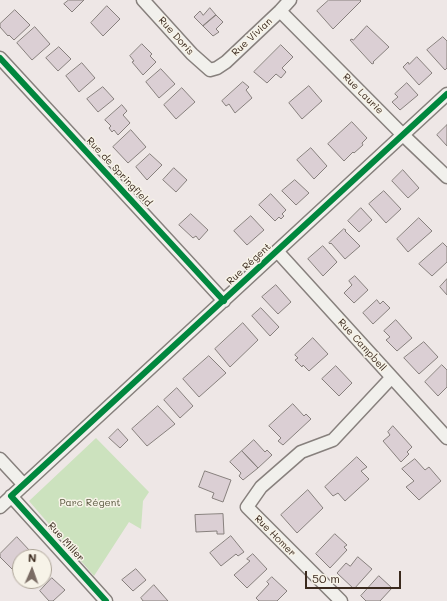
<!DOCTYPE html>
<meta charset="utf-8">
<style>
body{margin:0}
#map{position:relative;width:447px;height:601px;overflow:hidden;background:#eee7e6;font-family:Mali,sans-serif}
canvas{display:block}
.north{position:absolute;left:12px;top:549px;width:40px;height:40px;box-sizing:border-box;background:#f7f3e8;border:1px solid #aca397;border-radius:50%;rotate:2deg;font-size:11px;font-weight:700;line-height:16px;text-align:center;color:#3b2a1e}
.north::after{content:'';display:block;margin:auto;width:14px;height:18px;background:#7a6c64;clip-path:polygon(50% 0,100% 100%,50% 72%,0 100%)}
.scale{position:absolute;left:305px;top:571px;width:96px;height:18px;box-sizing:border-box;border:2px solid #3b2a1e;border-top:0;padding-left:5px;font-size:12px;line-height:14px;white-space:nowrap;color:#3b2a1e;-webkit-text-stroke:3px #f7f3e8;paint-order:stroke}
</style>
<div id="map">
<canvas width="447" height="601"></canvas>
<div class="north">N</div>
<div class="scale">50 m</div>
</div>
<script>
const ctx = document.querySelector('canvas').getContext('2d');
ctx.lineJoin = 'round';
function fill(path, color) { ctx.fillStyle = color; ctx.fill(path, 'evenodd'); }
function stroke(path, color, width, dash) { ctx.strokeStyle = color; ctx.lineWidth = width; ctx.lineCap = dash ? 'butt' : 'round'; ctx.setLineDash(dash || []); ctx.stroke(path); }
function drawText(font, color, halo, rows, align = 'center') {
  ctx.font = font + ' Mali,sans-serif'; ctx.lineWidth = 3; ctx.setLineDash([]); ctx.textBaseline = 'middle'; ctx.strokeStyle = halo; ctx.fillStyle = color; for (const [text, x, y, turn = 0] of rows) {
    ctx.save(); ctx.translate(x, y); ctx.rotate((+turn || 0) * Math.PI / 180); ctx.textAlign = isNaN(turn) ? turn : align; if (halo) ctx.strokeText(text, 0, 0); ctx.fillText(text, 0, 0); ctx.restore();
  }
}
const green = new Path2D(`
 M96 438 149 492 143 501 141 529 129 522 94 576 29 501Z`);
const building = new Path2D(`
 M69 0H84L72 12 64 4Z
 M329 0H360L361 1 333 29 317 11Z
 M107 6 120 19 103 36 91 23Z
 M210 8 216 15 203 26 194 17 200 11 203 15Z
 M15 10 30 25 14 40 9 35 8 36 0 27V24Z
 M216 15 223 22 216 29 219 32 213 36 203 26Z
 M367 26 389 47 373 62 374 63 372 64 350 40 352 39 353 40Z
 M35 27 50 44 32 60 17 43Z
 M443 37 447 41V68L445 70 427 50Z
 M142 44 152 54 150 56 156 62 143 75 132 62 134 61 130 56Z
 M281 45 293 57 282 68 286 72 281 78 276 74 267 83 254 72Z
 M59 47 71 59 58 71 46 58Z
 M417 57 432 73 419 85 403 67 408 62 409 64Z
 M82 63 95 78 79 92 66 76Z
 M161 69 175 84 159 98 146 82Z
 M243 82 249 87 246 90 252 98 235 113 229 104 226 106 222 101Z
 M407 83 418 95 400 110 392 102 398 97 395 94Z
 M309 86 322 101 302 119 289 103Z
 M103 87 114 99 98 112 87 99Z
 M182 88 195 102 176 119 164 105Z
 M122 105 127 111 123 115 130 123 118 135 114 130 112 132 109 128 111 126 105 120Z
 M352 122 367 138 362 143 363 145 354 153 353 152 344 161 328 144Z
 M447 125V146L437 135Z
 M131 130 146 147 128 163 113 147Z
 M311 148 327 166 314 179 297 160Z
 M150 154 162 165 147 180 136 167Z
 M174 168 187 180 176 192 163 180Z
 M403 170 419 188 408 198 392 181Z
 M295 180 309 193 296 205 282 191Z
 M384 191 401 209 386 223 369 204Z
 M271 194 286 210 282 214 284 216 281 219 279 217 275 221 259 205Z
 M361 208 372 220 359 232 348 221Z
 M191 214 208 230 199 240 196 236 193 238 179 225Z
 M251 216 264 230 247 245 234 231Z
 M419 218 432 231 408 252 397 239Z
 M344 229 346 230 345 231 360 246 345 259 331 243 330 244 329 243Z
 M443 243 447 247V262L432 276 419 264Z
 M323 246 337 262 323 276 308 259Z
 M355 276 368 290 354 303 344 293 352 285 349 281Z
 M447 279V295L440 287Z
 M276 285 291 302 278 314 262 297Z
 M377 300 380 304 383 301 390 308 373 324 363 313Z
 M261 308 279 327 270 336 252 316Z
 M396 320 412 338 397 351 386 340 390 337 384 331Z
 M243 323 258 340 230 367 215 349Z
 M313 338 328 354 309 371 303 365 302 367 295 360 298 358 295 355Z
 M424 342 438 357 419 374 404 358Z
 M209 356 226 373 199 397 183 379Z
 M442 365 447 370V387L438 396 425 382Z
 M336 366 352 383 339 396 322 379Z
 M177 388 193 406 180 418 164 400Z
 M293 404 304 416 306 414 311 419 283 445 278 441 281 438 269 426Z
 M158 406 175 424 147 446 132 429Z
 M393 426 412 447 407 452 409 454 401 462 383 441 390 435 388 432Z
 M118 429 128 440 120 448 109 438Z
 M254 440 265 452 267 450 272 455 258 468 242 451Z
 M242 451 258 468 243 480 239 476 241 473 230 462Z
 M357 457 367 467 361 471 369 479 345 501 338 493 333 496 325 487Z
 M415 459 425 470 429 467 441 481 419 500 406 487 414 481 402 469Z
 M205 471 231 480 223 502 212 498 214 493 199 487Z
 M308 490 323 508 297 533 281 515Z
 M223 514 224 534H217V531L196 532 195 515Z
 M335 534 347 545 344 547 347 550 330 568 316 554Z
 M231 536 244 552 238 556 236 554 221 566 210 553Z
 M17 537 30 551 24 557H20V561L12 569 0 557V554Z
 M253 554 267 569 247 588 234 575 250 561 247 559Z
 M358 557 372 569 354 589 337 573 346 563 350 566Z
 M136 569 146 580 133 591 122 580Z
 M379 576 392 588 380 601H366L361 596Z
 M272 577 287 591 277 601H259L256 598 269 584 267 582Z
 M52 578 65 590 53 601H49L40 591Z
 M154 585 168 601H143L141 598Z`);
const minor = new Path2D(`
 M143 0 192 54 210 70 217 68 226 62 280 11 290 0
 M280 11 403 135 447 177
 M0 58 224 301
 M277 251 447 438
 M0 459 24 485
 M11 496 106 601
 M0 507 447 94
 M341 601 247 507 261 487 301 452 333 440 391 378`);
const cycleway = new Path2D(`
 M0 58 224 301
 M106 601 11 496 447 94`);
const streetNames = [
 ["Rue Doris",176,36,48],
 ["Rue Vivian",252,37,-43],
 ["Rue Laurie",363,94,45],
 ["Rue de Springfield",119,172,47],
 ["Rue Régent",249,264,-43],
 ["Rue Campbell",362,345,48],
 ["Rue Homer",275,536,45],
 ["Rue Miller",66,542,48]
];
const parkNames = [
 ["Parc Régent",90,503]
];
fill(green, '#cce2be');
fill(building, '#dbcfd4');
stroke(building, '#87807d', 1);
stroke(minor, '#87807d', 15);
stroke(minor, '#f1f0ec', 12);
stroke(cycleway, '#00873e', 6);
drawText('10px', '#3b2a1e', '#f7f3e8', streetNames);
drawText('10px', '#58573e', '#f7f3e8', parkNames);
</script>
